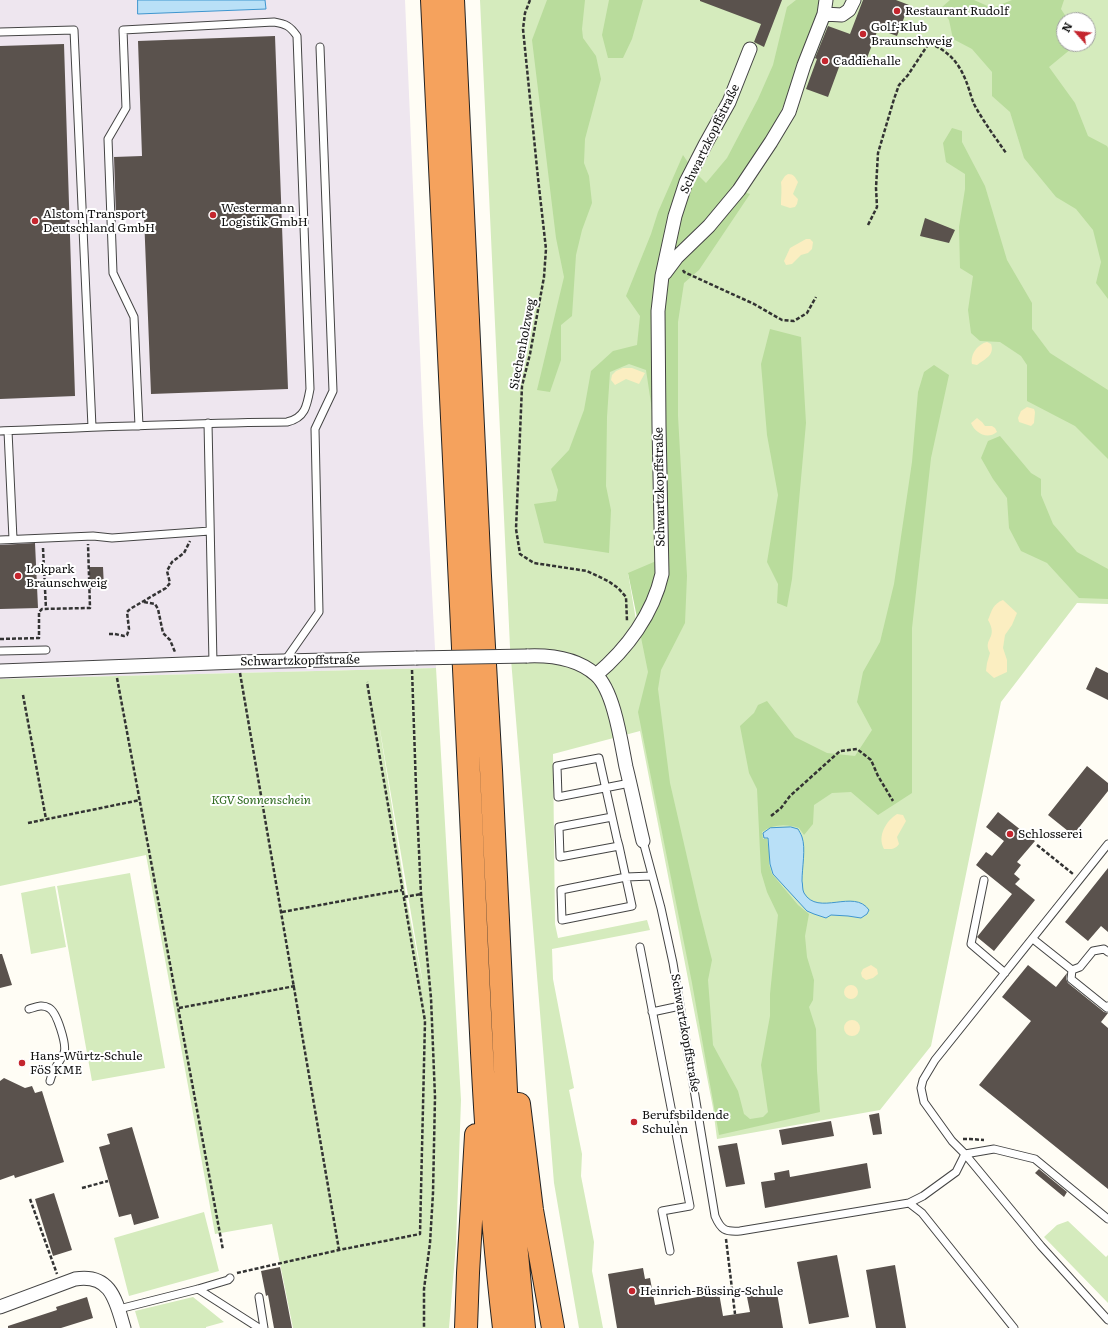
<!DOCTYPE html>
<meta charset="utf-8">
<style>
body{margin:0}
#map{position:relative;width:1108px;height:1328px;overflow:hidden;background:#fffdf5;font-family:Literata,serif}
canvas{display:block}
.north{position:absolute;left:1056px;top:12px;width:40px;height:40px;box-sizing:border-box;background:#fff;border:1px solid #a0a0a0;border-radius:50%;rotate:297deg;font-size:11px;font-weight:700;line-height:16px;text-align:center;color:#111}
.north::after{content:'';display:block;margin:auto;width:14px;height:18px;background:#c4262e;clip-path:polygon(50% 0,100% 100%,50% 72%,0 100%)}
</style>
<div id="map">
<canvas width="1108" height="1328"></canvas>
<div class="north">N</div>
</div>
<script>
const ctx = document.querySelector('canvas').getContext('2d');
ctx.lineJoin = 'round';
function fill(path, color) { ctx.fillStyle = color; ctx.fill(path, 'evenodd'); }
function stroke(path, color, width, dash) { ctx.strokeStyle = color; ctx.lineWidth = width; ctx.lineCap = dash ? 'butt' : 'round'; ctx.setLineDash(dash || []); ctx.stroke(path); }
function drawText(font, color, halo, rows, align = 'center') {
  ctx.font = font + ' Literata,serif'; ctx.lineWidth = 4; ctx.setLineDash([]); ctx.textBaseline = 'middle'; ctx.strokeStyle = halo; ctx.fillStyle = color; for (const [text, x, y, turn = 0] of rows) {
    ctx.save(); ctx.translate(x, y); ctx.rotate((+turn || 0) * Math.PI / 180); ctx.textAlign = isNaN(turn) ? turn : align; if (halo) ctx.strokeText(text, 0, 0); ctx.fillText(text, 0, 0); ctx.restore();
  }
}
const industrial = new Path2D(`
 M0 0H405L423 423 436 668 0 679Z`);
const green = new Path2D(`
 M480 0H1108V604L1077 603 1001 702 931 1046 880 1110 717 1139 713 1108 640 731 553 754 555 924 558 938 647 920 650 930 552 949 553 979 574 1088 569 1090 582 1154 581 1176 594 1242 592 1271 603 1328H579L554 1183 510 647ZM1064 20H1088V44H1064ZM628 573 657 609 639 638Z
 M436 668 461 1100 456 1244 449 1328H293L272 1224 215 1234 146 855 0 886V679ZM378 718 424 990 406 896Z
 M130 873 165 1068 92 1081 57 886Z
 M55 886 66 947 31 954 21 893Z
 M204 1212 219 1271 129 1296 114 1238Z
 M1068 1221 1106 1257 1108 1255V1303L1044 1237 1057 1225Z
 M193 1297 224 1322 206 1327V1328H140L135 1311Z`);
const forest = new Path2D(`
 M547 0H585L582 29 583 38 596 56 601 79 585 139 584 163 589 176 592 203 582 230 576 255 572 316 561 325V360L550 392 537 390 564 277 556 238 532 40Z
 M609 0H643L632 39 623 58H608L602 35Z
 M796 0H823L799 69 771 134 736 190 750 194 699 270 684 283 678 322V416L687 576 685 623 661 670 658 689 670 783 699 909 712 960 708 980 713 1045 738 1091 744 1114 750 1119 763 1117 768 1112 761 1065 770 1016V994L778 915 767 892 761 872 757 789 749 773 740 726 754 713 758 705 767 701 795 737 827 753 855 756 872 730 857 702 863 672 880 642 894 584 912 462 918 392 924 372 934 365 949 375 931 458 912 628V793L878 815 851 792 832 793 814 805 813 824 804 835 799 828C786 824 774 824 762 832L763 839H767L769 851V864L772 874 798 905 809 914 805 936 807 957 814 980 813 1000 809 1007 816 1029 817 1070 820 1112 719 1135 692 983 638 712 648 672 628 573 668 556 664 490 646 370 629 364 610 372 607 417 606 486 611 510 609 553 544 543 534 504 556 501 558 490 551 469 569 450 584 410 591 371 613 351 637 345 640 316 626 296 651 234 658 212 683 155 693 170 706 183 727 158 758 99 773 65 787 7Z
 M950 0H974L992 8 1012 0H1064L1061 9 1068 20H1064V44H1077L1049 67 1075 103 1088 136 1107 146 1108 148V299L1096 283 1101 262 1093 230 1076 209 1056 197 1024 158 1010 112 992 96V72L972 49 953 39 949 20 941 8Z
 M952 128 962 131V142L985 186 1007 260 1032 303V329L1050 353 1108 390V459L1075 426 1027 401V365L1021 356 1000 342 980 341 971 333 968 310 973 276 960 268 959 227 965 189V174L946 162 943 143Z
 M770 329 801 337 806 423 792 579 787 607 777 603 778 584 767 562 778 495 767 435 761 364Z
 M1000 436 1031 473 1041 479V495L1053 524 1077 552 1108 569V599L1079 598 1047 563 1021 551 1009 528 1007 498 993 479 981 458 988 441Z`);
const sand = new Path2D(`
 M788 174C794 174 795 177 798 182L793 194 798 199 797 204 795 207 790 208 781 205C781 197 782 191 781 182L785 176Z
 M806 239H810L813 242 812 249 808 253 801 255 792 264 786 265 784 261 790 248Z
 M987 342 991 344C995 355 985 359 977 365L972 364C970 354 978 344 987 342Z
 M623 368H632L645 373 639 384 626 379 615 385 611 380 612 375 616 371Z
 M1027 407 1034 409 1035 412 1034 423 1031 426 1019 422 1018 418 1021 411Z
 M977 418 982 422 985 426H992L995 428 997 432C987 440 975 433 971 423Z
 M1003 600 1017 613 1012 625 1005 635 1003 648 1007 660V672L994 678 986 671 987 663 990 653C982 638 999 639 988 620 992 610 993 604 1003 600Z
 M897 814 903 815 906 821 897 837 899 844C895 850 890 849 884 849 877 836 886 821 897 814Z
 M871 965 877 969 878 974 873 978 866 980 862 977 861 973 863 969Z
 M844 992a7 7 0 1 1 14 0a7 7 0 1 1-14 0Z
 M844 1028a8 8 0 1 1 16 0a8 8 0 1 1-16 0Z`);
const water = new Path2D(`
 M138 0H265L266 9 138 14Z
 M791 827 798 829C799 831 801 834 802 837 806 848 802 868 802 881 803 885 802 889 804 893 818 917 854 888 869 910L867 914 861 918 848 916 831 915 826 918 814 914 807 911 773 874 770 864 768 838H764L763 833 770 828Z`);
const building = new Path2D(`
 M700 0H782L764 47 754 42 761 24 700 1Z
 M863 0H896L909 5 897 36 878 29 864 66 842 59 828 97 806 89 817 59 815 58 828 26 850 34Z
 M275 36 288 389 151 394 144 216 116 217 114 157 142 156 138 41Z
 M64 44 75 396 0 399V46Z
 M925 218 955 230 949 243 920 236Z
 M35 543 38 608 0 609V545Z
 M89 567H103L104 588 90 589Z
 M1096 667 1108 673V700L1086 689Z
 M1087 766 1108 783V791L1073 835 1048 815Z
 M998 812 1035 841 1017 862 1021 865 1014 874 1020 879 1015 884 1035 900 994 951 977 937 1012 894 976 865 986 852 992 856 1004 841 986 827Z
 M1108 868V932L1101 926 1088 941 1065 922Z
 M0 954H2L12 985 0 988Z
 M1028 965 1056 987 1067 973 1066 979 1068 983 1104 1012 1108 1013 1101 1022 1108 1028V1189L979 1085 1031 1021 1002 997Z
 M4 1078 25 1088 32 1086 35 1093 42 1091 64 1162 15 1178 14 1175 0 1180V1081Z
 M879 1113 882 1134 873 1135 869 1115Z
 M831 1121 834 1136 782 1145 779 1130Z
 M132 1127 159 1218 134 1225 131 1214 119 1217 99 1147 110 1144 107 1134Z
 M737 1143 745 1184 726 1187 718 1146Z
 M867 1163 871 1188 765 1208 761 1182 775 1180 774 1173 789 1170 790 1177Z
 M1039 1169 1067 1192 1064 1197 1035 1173Z
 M54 1193 72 1250 53 1256 35 1199Z
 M837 1255 849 1317 809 1324 797 1262Z
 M895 1265 906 1328H876L866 1270Z
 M280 1267 285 1292 292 1328H274L268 1295 266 1296 261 1271Z
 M643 1268 645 1279 650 1278 655 1305 719 1293 723 1316 750 1312 746 1292 776 1287 783 1328H617L608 1274Z
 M87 1297 93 1318 61 1328H8V1326L57 1310 56 1307Z`);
const path = new Path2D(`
 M530 0 525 13 523 29 538 178 546 249 544 277 530 354 522 386 516 529 520 554 534 563 587 571 608 581 618 588 626 597 627 621
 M868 225 877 207 876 188 878 153 894 99 899 85 908 75 929 43C948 51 958 61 966 81 969 88 971 97 974 104 983 121 995 137 1006 153
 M683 270 684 272 754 304 782 320 794 321 807 313 816 297
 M43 548 46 609
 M144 602 155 604 158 609 163 633 170 640 175 652
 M109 634H115L124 636 127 635 129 629 127 612 130 609 166 588 170 583 167 571 172 562 184 553 190 541
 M0 639 39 638V612L42 609 90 608 88 544
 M412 670 416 787 421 894 431 998 435 1097 433 1193 430 1243 424 1289V1328
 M240 673 339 1250
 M117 678 223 1250
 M23 695 46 819
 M771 816 781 808 790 796 840 751 857 749 871 760 878 776 893 801
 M28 823 140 800
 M1037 845 1073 874
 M404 897 421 894
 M282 912 402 890
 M179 1008 295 986
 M963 1139H970L984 1140
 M82 1188 108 1181
 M30 1199 57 1274
 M726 1239 735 1314
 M237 1273 339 1250 420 1234 425 1021 367 682`);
const lane = new Path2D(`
 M0 32 74 30 92 427
 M208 423 213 663
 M0 431C96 427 191 423 287 422 305 418 307 406 310 389L297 36C290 26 286 24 274 22L123 30 126 108 108 139 113 273 134 317 139 426
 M8 431 13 539
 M0 540 93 536 112 538 210 531
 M0 651 46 650
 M284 662 319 612 315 429 333 391 320 47
 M612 817 559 827 560 857 619 846 632 906 562 920 561 890 626 877 652 876
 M643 841 661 908 673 963 715 1216C721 1230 725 1232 740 1231L909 1203 923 1196 956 1172 965 1154
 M1108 844 935 1060 923 1080 921 1088 924 1102 952 1141 965 1154 1041 1246 1108 1320
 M619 846 617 839 599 758 557 766 558 797 630 783
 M984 880 971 944 1005 973
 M1033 939 1072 970
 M640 947 690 1206 662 1211 670 1251
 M1072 970 1071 979 1107 1008 1108 1006
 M1072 970 1080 967 1093 951 1104 949 1108 952
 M29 1009C36 1007 42 1004 49 1008 57 1012 67 1045 64 1053 59 1064 53 1068 50 1081
 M652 1012 680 1006
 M965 1154 994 1149 1035 1159 1108 1219
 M909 1203 922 1213 1014 1328
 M198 1289 259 1328
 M259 1297 264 1328
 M119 1309 198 1289 228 1280 230 1278`);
const street = new Path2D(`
 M824 14 842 15 849 10 854 0
 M665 273 677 257 709 226 739 190 771 142 789 112 804 65 824 14 826 0
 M527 656C551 655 577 658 596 675 614 691 621 742 626 767 632 791 637 816 643 841
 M0 671 239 662 416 658
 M596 675C627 649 653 614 662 574L659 426 658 311 662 276 675 216 686 182 705 145 729 102 750 49
 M0 1307 75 1279C111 1273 116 1301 124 1328`);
const highway = new Path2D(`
 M432 0C446 271 458 543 471 815 479 986 484 1158 504 1328
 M453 0 480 576 491 770 508 1134 512 1201 524 1328
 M519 1104 532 1210 553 1328
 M466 1328 468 1273 476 1135`);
const streetBridge = new Path2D(`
 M416 658 527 656`);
const markers = [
 [897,11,4,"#c4262e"],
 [863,34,4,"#c4262e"],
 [825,61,4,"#c4262e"],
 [213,215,4,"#c4262e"],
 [35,221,4,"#c4262e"],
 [18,576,4,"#c4262e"],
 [1010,834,4,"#c4262e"],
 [22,1063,4,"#c4262e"],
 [634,1122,4,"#c4262e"],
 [632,1291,4,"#c4262e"]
];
const poiNames = [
 ["Restaurant Rudolf",905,11],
 ["Golf-Klub",871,27],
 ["Braunschweig",871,41],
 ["Caddiehalle",833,61],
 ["Westermann",221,208],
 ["Logistik GmbH",221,222],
 ["Alstom Transport",43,214],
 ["Deutschland GmbH",43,228],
 ["Lokpark",26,569],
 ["Braunschweig",26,583],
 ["Schlosserei",1018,834],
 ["Hans-Würtz-Schule",30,1056],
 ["FöS KME",30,1070],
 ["Berufsbildende",642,1115],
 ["Schulen",642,1129],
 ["Heinrich-Büssing-Schule",640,1291]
];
const streetNames = [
 ["Schwartzkopffstraße",710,139,-64],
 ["Siechenholzweg",523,344,-79],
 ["Schwartzkopffstraße",660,487,-91],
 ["Schwartzkopffstraße",300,661,-1],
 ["Schwartzkopffstraße",685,1033,80]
];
const parkNames = [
 ["KGV Sonnenschein",261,800]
];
fill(industrial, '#eee6ef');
fill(green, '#d5ebbd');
fill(forest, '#b9dc9c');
fill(sand, '#fbeec1');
fill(water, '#b9e0f7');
stroke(water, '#3f96cf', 1);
fill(building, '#5a524d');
stroke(lane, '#444', 9);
stroke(street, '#444', 15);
stroke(highway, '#222', 24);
stroke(path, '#333', 2.5, [4, 2]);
stroke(lane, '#fff', 7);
stroke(street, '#fff', 13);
stroke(highway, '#f5a25d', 22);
stroke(streetBridge, '#444', 15, []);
stroke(streetBridge, '#fff', 13);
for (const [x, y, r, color] of markers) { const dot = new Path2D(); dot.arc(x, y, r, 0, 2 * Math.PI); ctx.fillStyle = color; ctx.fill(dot); stroke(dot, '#fff', 1.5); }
drawText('12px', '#111', '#fff', poiNames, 'left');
drawText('12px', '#111', '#fff', streetNames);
drawText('italic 12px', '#2f6b1f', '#fff', parkNames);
</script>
